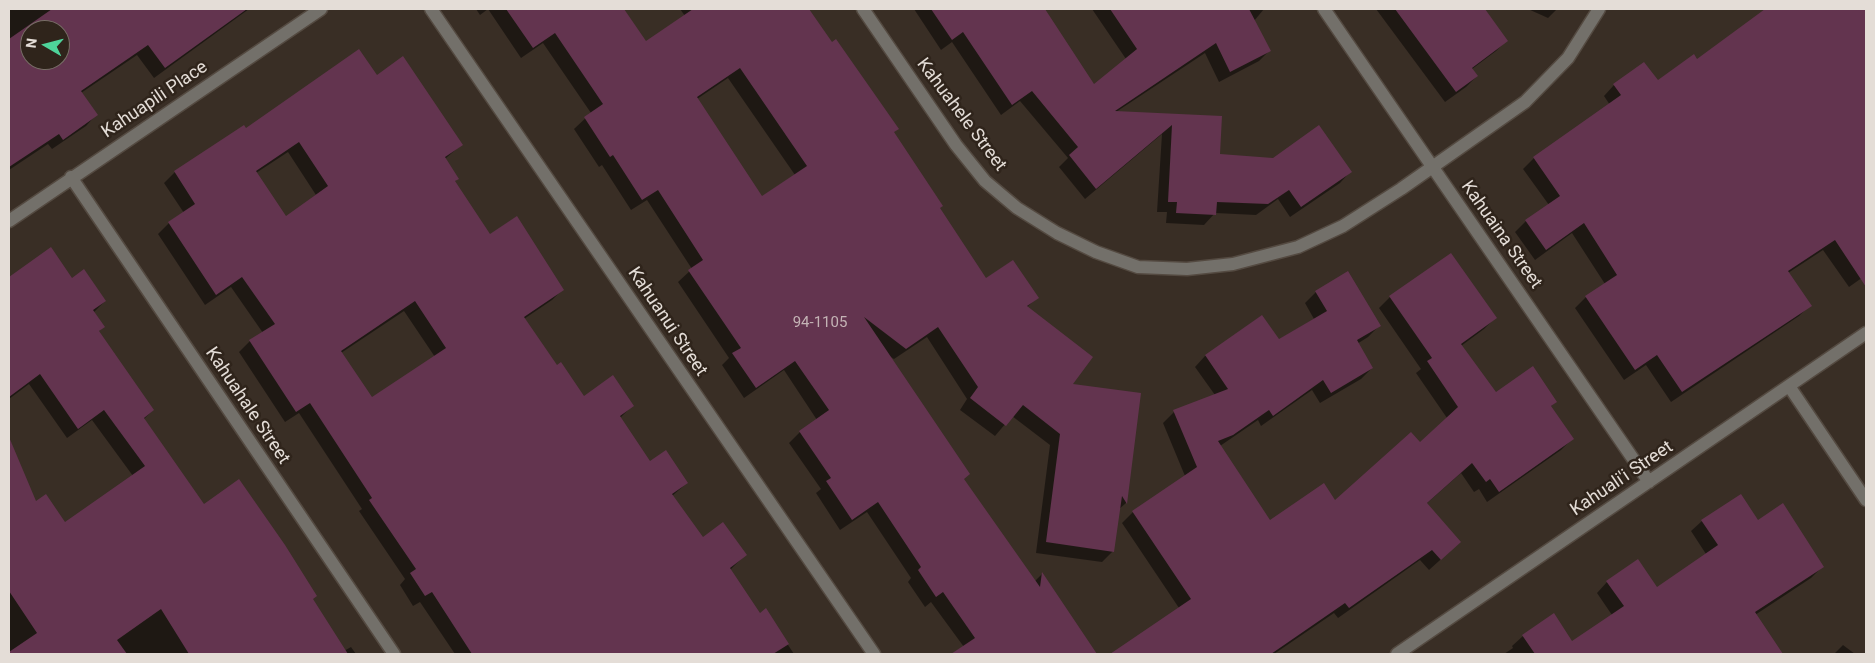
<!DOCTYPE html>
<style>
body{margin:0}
#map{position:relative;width:1875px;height:663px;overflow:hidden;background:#392e25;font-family:Roboto,sans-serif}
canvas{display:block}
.frame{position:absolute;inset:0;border:10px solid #e4ddd7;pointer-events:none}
.north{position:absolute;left:20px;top:20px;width:50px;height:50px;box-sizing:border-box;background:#2f241b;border:1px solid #776e66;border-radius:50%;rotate:278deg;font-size:14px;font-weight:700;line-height:20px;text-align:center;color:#e4ddd7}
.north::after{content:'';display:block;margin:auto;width:18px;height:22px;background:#4ed39a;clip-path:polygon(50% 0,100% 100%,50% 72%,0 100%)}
</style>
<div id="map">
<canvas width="1875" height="663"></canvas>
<div class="frame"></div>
<div class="north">N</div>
</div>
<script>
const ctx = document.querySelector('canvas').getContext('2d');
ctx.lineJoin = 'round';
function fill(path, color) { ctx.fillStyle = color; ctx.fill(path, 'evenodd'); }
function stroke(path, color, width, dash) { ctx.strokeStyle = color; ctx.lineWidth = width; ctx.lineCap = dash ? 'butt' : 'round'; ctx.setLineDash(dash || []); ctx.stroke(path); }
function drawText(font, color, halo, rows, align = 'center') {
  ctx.font = font + ' Roboto,sans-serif'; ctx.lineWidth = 5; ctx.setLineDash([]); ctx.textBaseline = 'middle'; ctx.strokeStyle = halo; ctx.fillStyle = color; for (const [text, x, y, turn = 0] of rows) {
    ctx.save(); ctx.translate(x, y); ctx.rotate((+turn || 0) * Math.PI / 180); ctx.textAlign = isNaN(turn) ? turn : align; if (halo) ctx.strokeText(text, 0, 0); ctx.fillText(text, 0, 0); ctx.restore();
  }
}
const shadow = new Path2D(`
 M9 9H249L154 78 137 55 81 93 96 115 86 126 52 149 48 144 9 170ZM30 30H60V60H30Z
 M476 9H488L480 15Z
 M488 9H623L646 43 685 16 680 9H807L893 132 938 209 985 280 1037 298 1027 307 1070 385 1140 394 1126 503 1118 510 1113 551 1102 562 1036 553 1050 445 1012 416 995 436 960 410 967 399 927 337 894 359 889 356 963 480 1035 581 1042 574 1096 654H957L964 647 931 602 925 607 908 582 911 578 867 512 840 530 816 493 821 489 789 443 800 432 817 420 784 370 744 398 722 365 729 358 678 282 692 269 647 200 631 210 602 165 599 167 574 129 591 113 543 43 521 58ZM728 78 795 175 761 198 697 99Z
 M914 9H1043L1094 86 1126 59 1092 9H1264L1254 21 1270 50 1259 61 1219 82 1205 53 1116 112 1221 118 1218 156 1350 172 1340 183 1290 217 1278 199 1256 215 1215 213 1204 225 1166 223 1167 212H1157L1162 134 1085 199 1059 167 1068 158 1020 101 1001 115 952 42 941 50Z
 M1376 9H1483L1506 41 1496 51 1472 69 1477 76 1466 87 1445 102Z
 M1528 9H1557L1548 18Z
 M1767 9 1779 23 1789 9H1866V72L1817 144 1866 110V275L1849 287 1823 250 1788 273 1810 305 1799 316 1671 402 1646 365 1624 380 1575 308 1586 297 1605 284 1572 233 1535 260 1515 232 1526 221 1549 205 1523 169 1534 158 1610 105 1604 96 1614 85 1657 82 1697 61Z
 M376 76 461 145 445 159 458 178 454 182 490 235 562 290 552 300 524 319 557 367 583 397 632 406 620 418 649 463 687 483 672 496 703 539 745 555 730 570 759 615 765 610 794 654H455L420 602 413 606 400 585 405 579 359 511 362 509 299 413 285 422 239 352 250 341 263 333 231 287 205 305 158 234 169 223 184 213 164 183 175 172ZM288 152 316 195 285 218 256 173ZM404 311 435 357 372 399 341 353Z
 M50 249 72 280 105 301 94 312 103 327 98 332 153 410 144 419 203 506 312 600 344 651 351 647 356 654H9V438L35 503 65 523 133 476 92 420 67 438 29 384 9 399V279Z
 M1316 292 1379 326 1368 337 1357 344 1372 368 1361 379 1320 403 1312 390 1261 426 1258 420 1220 446 1270 522 1335 502 1420 444 1447 418 1416 373 1421 369 1379 308 1390 297 1495 318 1484 329 1461 346 1495 394 1556 402 1550 407 1572 439 1561 450 1487 502 1479 489 1474 492 1461 473 1426 504 1449 552 1429 570 1420 560 1338 618 1334 613 1274 654H1112L1179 608 1122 523 1133 512 1185 476 1163 423 1174 412 1215 395 1195 367 1205 356 1261 316 1278 340 1314 319 1305 303Z
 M1702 521 1757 522 1822 567 1811 578 1755 615 1781 654H1504L1513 648 1512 646 1523 636 1572 642 1612 615 1597 593 1607 582 1656 589 1706 554 1691 531Z
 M1843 645 1855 654H1834Z`);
const building = new Path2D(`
 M52 9H247L165 68 148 45 81 91 98 115 63 140 59 134 9 167V39ZM30 30H60V60H30Z
 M506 9H624L646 41 693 9H809L832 42 836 39 899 129 894 132 943 206 940 208 986 278 1013 260 1039 298 1027 306 1093 357 1073 384 1141 393 1127 504 1122 496 1114 552 1046 542 1060 434 1023 405 1006 426 970 398 978 387 938 327 906 349 864 317 970 474 964 479 1040 587 1042 572 1097 654H951L975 638 943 592 936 597 918 570 921 567 878 502 852 520 826 481 831 478 799 431 829 410 795 361 756 388 732 353 741 348 688 270 703 260 658 190 642 200 613 155 610 157 584 117 603 104 555 33 533 48ZM740 68 807 166 762 196 697 97Z
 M931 9H1045L1094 84 1137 49 1110 9H1249L1271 51 1230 72 1216 43 1115 111 1222 116 1220 154 1273 158 1319 125 1352 172 1301 207 1289 190 1268 204 1217 202 1216 215 1176 213 1177 202H1168L1172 125 1096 189 1069 155 1078 147 1032 91 1012 105 963 32 952 40Z
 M1395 9H1485L1508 41 1472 68 1478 76 1456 92Z
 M1765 9H1866V287L1835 240 1788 271 1812 306 1682 392 1657 355 1635 370 1585 296 1617 275 1584 223 1546 250 1525 220 1560 196 1533 157 1621 95 1613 84 1644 62 1658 80 1694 54 1697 59Z
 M359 49 377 75 403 56 463 145 445 157 459 179 455 181 490 234 517 216 564 290 524 317 557 365 561 362 584 396 613 375 634 406 620 416 650 461 666 450 688 483 672 494 703 537 723 522 747 555 730 568 760 613 766 608 789 644 773 654H472L432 592 425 596 410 573 416 569 369 500 372 498 310 403 296 412 249 340 275 324 242 277 216 295 168 222 195 204 174 171 244 125 246 128ZM299 142 328 186 286 216 256 171ZM415 301 446 348 372 397 341 351Z
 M51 247 72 278 84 269 106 301 93 310 105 327 99 331 154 410 144 418 204 504 239 479 285 545 317 596 313 599 348 654H189L161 609 117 640 127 654H9V652L37 633 9 591V437L36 501 46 494 65 522 145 466 104 410 78 429 40 374 9 397V277Z
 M1451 253 1497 318 1461 344 1496 392 1533 366 1557 402 1551 406 1574 439 1499 492 1490 479 1486 482 1472 463 1427 503 1461 542 1441 560 1432 550 1349 608 1345 603 1271 654H1110L1191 599 1132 511 1197 467 1173 410 1228 389 1205 355 1262 315 1279 339 1327 311 1315 291 1348 271 1381 326 1357 340 1373 368 1331 393 1323 380 1273 416 1269 410 1233 435 1218 441 1270 520 1324 483 1335 500 1411 432 1420 442 1458 407 1427 361 1432 358 1389 296Z
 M1741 494 1758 520 1783 503 1824 567 1755 612 1783 654H1535L1522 635 1554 613 1572 641 1624 606 1606 581 1638 559 1657 587 1718 545 1701 520Z`);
const minor = new Path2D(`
 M431 9 874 654
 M863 9 956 145 985 181 1017 208 1057 233 1096 252 1138 267 1187 269 1233 264 1298 247 1343 226 1401 189 1525 102 1568 58 1599 9
 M1324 9 1649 482
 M71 177 394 654
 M9 221 321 9
 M1789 386 1866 500
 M1397 654 1866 333`);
const numberNames = [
 ["94-1105",820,323]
];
const streetNames = [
 ["Kahuapili Place",155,100,-34],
 ["Kahuahele Street",961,115,53],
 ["Kahuaina Street",1501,235,55],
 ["Kahuanui Street",667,322,56],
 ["Kahuahale Street",247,406,56],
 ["Kahuali'i Street",1622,479,-34]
];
fill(shadow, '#0007');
fill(building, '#63344f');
stroke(minor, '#544a41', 15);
stroke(minor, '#73706a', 12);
drawText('15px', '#c4b3b5', null, numberNames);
drawText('18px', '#e4ddd7', '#2f241b', streetNames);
</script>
